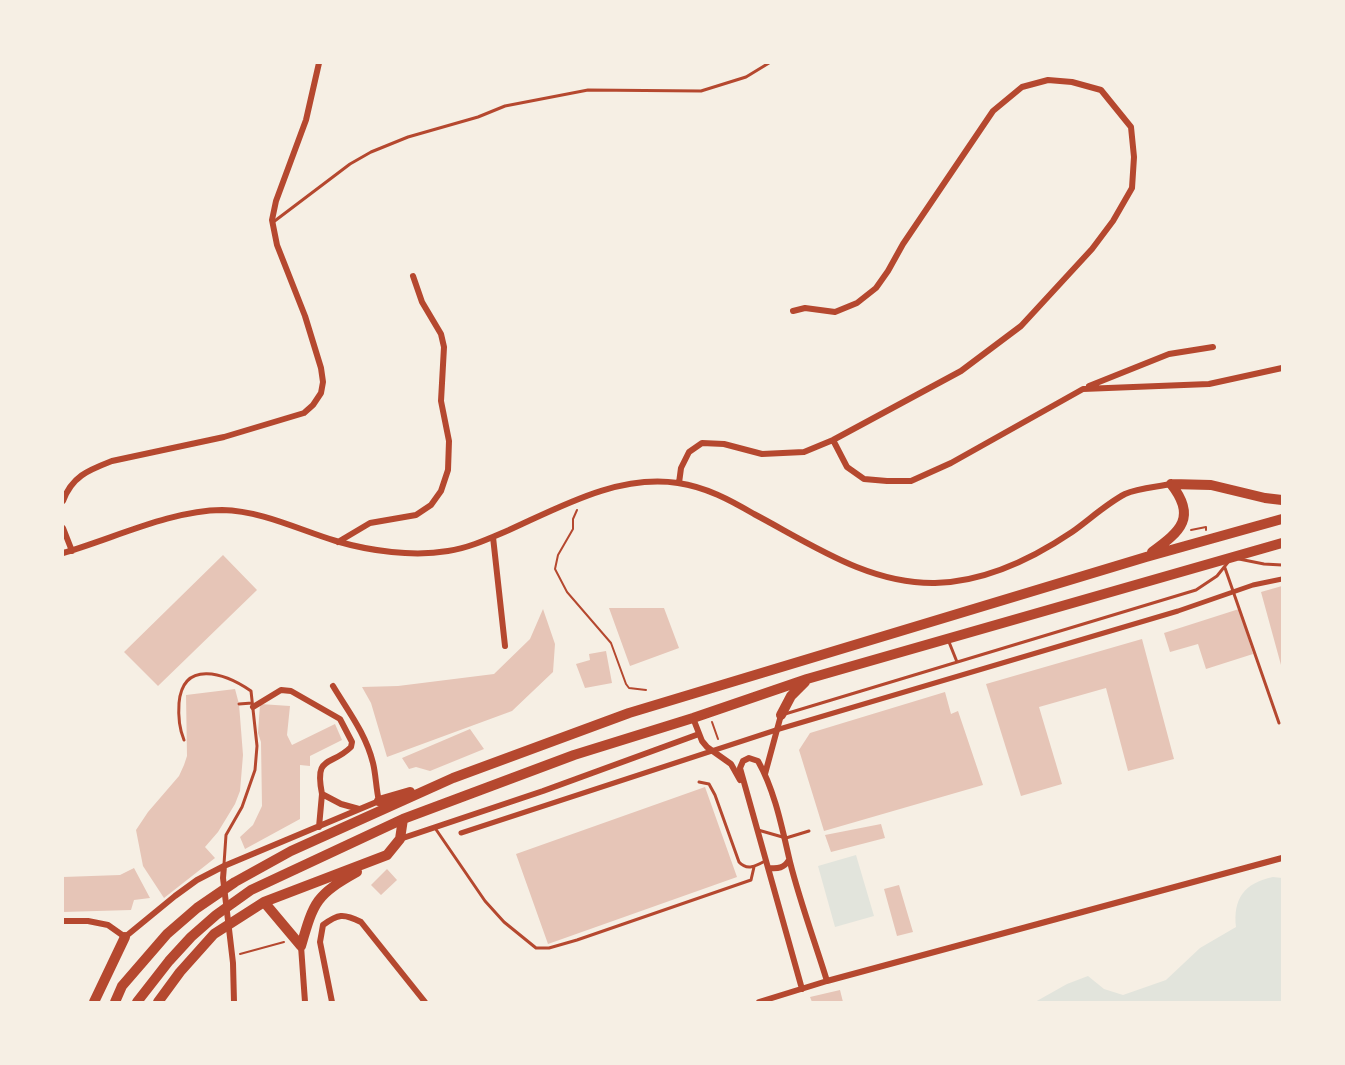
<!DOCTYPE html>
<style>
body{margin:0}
#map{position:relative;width:1345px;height:1065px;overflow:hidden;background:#f6efe4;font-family:"PT Sans Narrow",sans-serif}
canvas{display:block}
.frame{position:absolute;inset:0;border:64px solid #f6efe4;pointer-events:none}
</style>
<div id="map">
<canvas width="1345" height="1065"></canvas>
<div class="frame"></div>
</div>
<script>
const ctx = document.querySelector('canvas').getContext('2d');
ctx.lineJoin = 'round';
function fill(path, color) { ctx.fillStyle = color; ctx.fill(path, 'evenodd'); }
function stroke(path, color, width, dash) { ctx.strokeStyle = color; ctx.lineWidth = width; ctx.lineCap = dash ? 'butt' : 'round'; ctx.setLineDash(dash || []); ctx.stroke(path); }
const green = new Path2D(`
 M856 855 874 916 835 927 818 866Z
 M1273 877 1282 878V1002H1035L1067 984 1088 976 1104 989 1123 995 1166 980 1200 948 1236 927C1233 899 1244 883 1273 877Z`);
const building = new Path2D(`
 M223 555 257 590 158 686 124 652Z
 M1282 586V665H1281L1261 592Z
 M609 608H664L679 648 630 666Z
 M543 609 555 644 553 672 512 711 387 757 371 703 362 687 398 686 494 674 530 639Z
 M1239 609 1253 654 1206 669 1198 644 1170 652 1164 633Z
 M1142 639 1174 759 1128 771 1106 688 1039 707 1062 784 1021 796 986 684Z
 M606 651 612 683 585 688 576 664 590 660 589 654Z
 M235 689 239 704 243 755 240 791 235 804 218 832 205 847 215 858 164 898 143 866 136 830 148 812 179 776 184 765 187 756 186 695Z
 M945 692 951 714 958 711 983 785 824 831 799 750 810 733Z
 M260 704 290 706 287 735 292 745 335 724 342 740 310 756V766L300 765V819L245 849 240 837 253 825 262 806 261 742 258 733Z
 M470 729 484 749 430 771 416 767 409 769 402 758Z
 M705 787 737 877 548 944 516 854Z
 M881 824 885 838 831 852 825 835Z
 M134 868 150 898 134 900 131 910 63 912V877L120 875Z
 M387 869 397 880 381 895 371 885Z
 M899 885 913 932 897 936 884 889Z
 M840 990 843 1002H812L810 997Z`);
const path = new Path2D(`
 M577 510 573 519V529L558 555 555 569 567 592 611 643 626 684 629 688 646 690
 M1191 530 1206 527V530
 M712 722 718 739
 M240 954 284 942`);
const service = new Path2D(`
 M272 223 350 164 371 152 408 137 478 117 505 106 588 90 701 91 746 77 769 63
 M1239 559 1264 564 1282 565
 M1225 568 1279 723
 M949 642 957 662
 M239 704 252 703
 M785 714 1196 590 1217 576 1229 561
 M184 740C179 728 178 717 179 703 183 659 225 673 251 691L257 746 255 770 242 807 226 835 224 864
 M699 782 709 784 715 795 739 862C747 871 756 866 765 861
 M435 828 485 901 504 922 536 948H549L577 940 751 880 754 867
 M758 830 786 838 809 831`);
const pedestrian = new Path2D(`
 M461 833 776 730 1178 611 1253 585 1282 579`);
const minor = new Path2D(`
 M1089 386 1169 354 1213 347
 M833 440 847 467 864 479 887 481H911L951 463 1083 389 1209 384 1282 368
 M679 483 681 468 689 452 702 443 724 444 762 454 804 452 833 440 961 371 1021 326 1092 249 1113 221 1132 188 1134 157 1131 127 1101 90 1072 82 1048 80 1022 87 993 111 903 244 888 271 876 288 857 303 835 312 805 308 793 311
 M63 501C72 476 89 470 112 461L224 437 304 413 313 405 321 393 323 382 321 368 305 316 277 245 272 220 276 201 306 120 319 63
 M63 528 72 551
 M493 537 505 646
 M338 542 370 523 416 515 431 505 441 491 448 470 449 441 441 401 444 347 441 334 422 302 413 276
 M63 553C112 539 172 510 222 510 263 511 299 530 336 541 370 551 413 557 448 551 469 548 490 538 509 530 562 506 619 474 678 483 706 487 730 500 754 514 811 544 868 584 935 583 984 582 1032 559 1072 532 1089 520 1106 504 1125 494 1138 488 1157 487 1171 484
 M253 707 281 690 291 691 340 719 352 742 351 747C331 767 314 754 322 794L341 804 359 809
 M693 718 702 741 707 747 731 764 740 780
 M765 774 781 715
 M319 827 322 794
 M400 839 543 791 699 734
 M224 866 223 878 233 963 234 1002
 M769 868C778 869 784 868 789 860
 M63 921H88L108 925 125 937 175 896 197 880 224 866 379 801C376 789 376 775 373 763 366 734 348 711 333 686
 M301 946 305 1002
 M802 989 740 768 743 761 749 758 758 761C775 791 782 828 790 862 800 902 815 942 827 981
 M332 1002 320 942 323 925C338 914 343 913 361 922L425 1002
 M759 1002 827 981 1282 858`);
const primary = new Path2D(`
 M1171 484 1211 485 1265 498 1282 500
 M1152 552C1181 531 1197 517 1171 484
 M781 715 791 696 805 682
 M379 801 410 792
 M264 902 301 946C314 901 316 895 357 872
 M94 1002 125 937
 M115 1002 122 986 167 934 197 908 235 882 291 851 453 778 629 713 1146 557 1282 519
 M137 1002 169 961 191 937 216 915 251 890 403 819 574 755 693 718 807 679 1282 543
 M158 1002 180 972 214 934 264 902 387 855 400 839 403 819`);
fill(green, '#e2e4dc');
fill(building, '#e6c5b7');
stroke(path, '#b5482f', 2);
stroke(service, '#b5482f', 3);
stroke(pedestrian, '#b5482f', 5);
stroke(minor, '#b5482f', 6);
stroke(primary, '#b5482f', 10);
</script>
